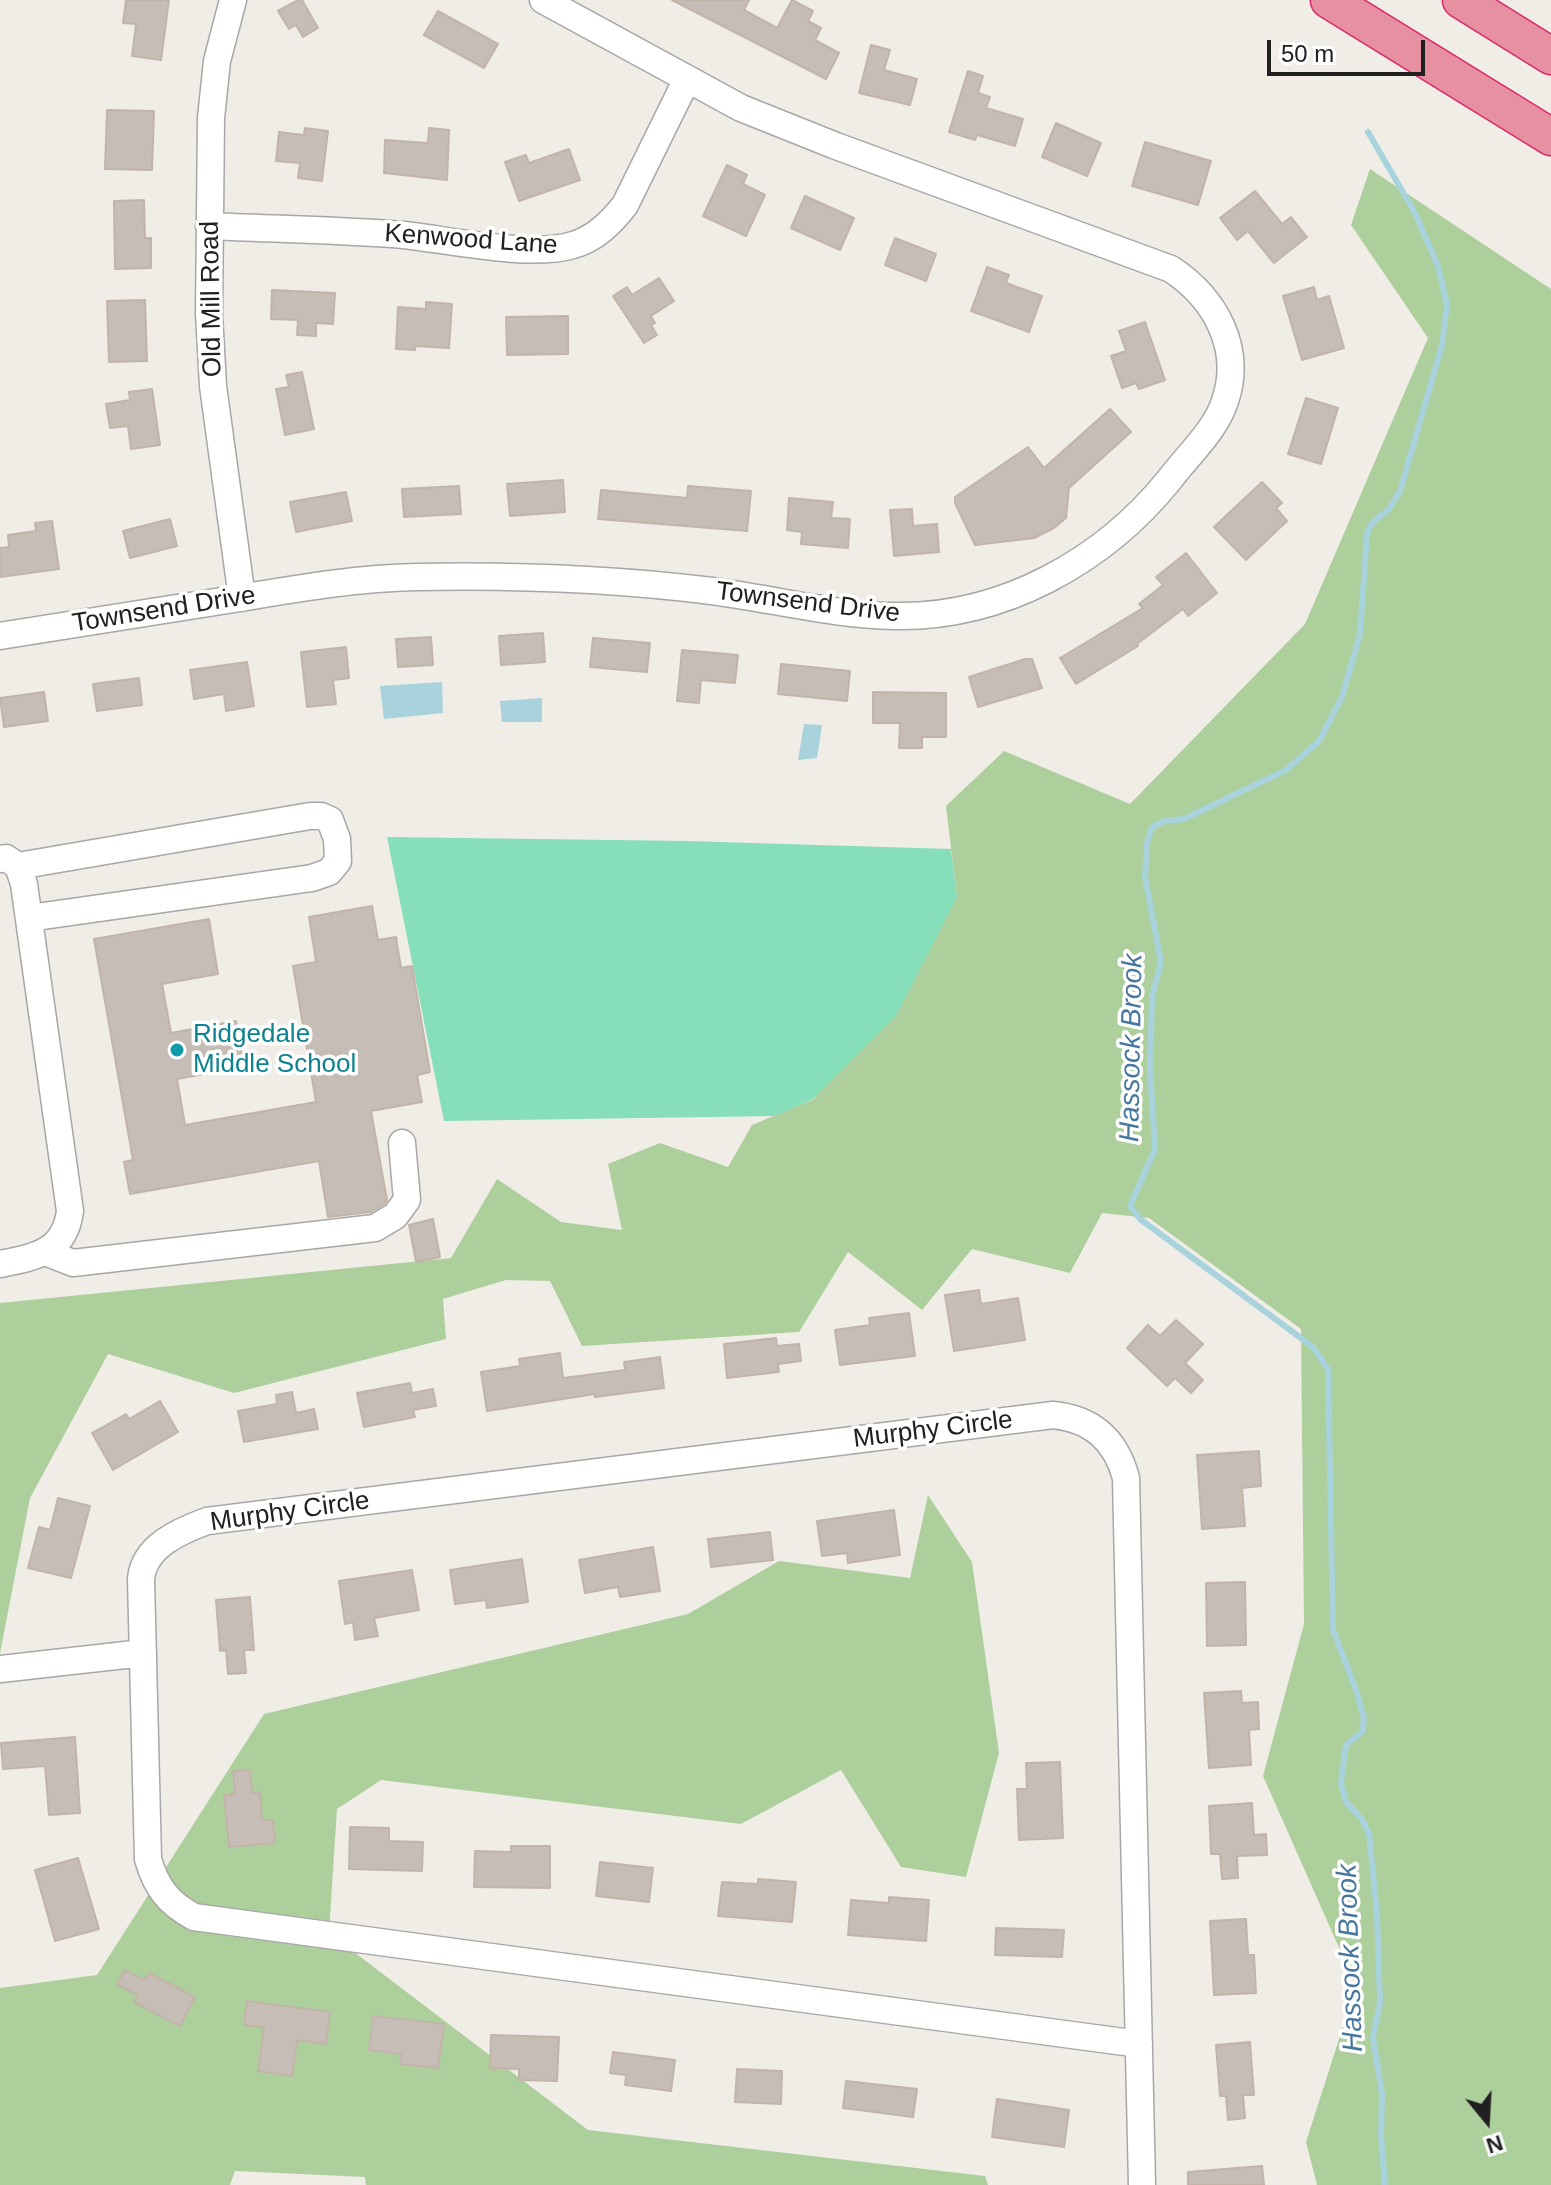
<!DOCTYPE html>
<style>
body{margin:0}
#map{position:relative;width:1551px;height:2185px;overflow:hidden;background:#f0ede7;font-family:Arial,sans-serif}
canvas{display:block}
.north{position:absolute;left:1447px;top:2081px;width:80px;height:80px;-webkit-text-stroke:6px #fff;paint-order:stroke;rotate:162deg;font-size:22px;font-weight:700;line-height:32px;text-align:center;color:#202020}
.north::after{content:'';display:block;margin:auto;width:28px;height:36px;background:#202020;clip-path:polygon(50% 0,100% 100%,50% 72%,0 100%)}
.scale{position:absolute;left:1267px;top:40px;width:158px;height:36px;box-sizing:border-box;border:4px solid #202020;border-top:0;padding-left:10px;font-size:24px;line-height:28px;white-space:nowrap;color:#202020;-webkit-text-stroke:6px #fff;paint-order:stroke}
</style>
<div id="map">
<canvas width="1551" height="2185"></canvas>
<div class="north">N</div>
<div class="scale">50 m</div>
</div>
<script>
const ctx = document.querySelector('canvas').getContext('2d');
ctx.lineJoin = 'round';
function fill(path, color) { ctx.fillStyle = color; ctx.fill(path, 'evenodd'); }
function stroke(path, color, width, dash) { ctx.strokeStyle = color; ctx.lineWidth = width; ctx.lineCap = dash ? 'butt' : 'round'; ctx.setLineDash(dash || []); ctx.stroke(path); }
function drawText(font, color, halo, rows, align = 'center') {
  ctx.font = font + ' Arial,sans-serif'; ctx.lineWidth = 7; ctx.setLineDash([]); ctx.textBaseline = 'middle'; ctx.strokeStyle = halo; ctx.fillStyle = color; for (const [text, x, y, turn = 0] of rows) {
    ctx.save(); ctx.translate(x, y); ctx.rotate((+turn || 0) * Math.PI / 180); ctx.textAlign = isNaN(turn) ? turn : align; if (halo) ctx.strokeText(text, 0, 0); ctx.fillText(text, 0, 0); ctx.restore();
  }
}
const forest = new Path2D(`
 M1370 169 1551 289V2185H1317L1306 2142 1356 1986 1263 1776 1304 1624 1301 1329 1149 1218 1102 1213 1070 1273 972 1249 922 1310 848 1252 799 1332 582 1346 550 1281 506 1280 443 1299 446 1339 234 1393 108 1354 30 1498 0 1653V1303L451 1258 497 1179 561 1222 622 1230 608 1164 660 1143 728 1167 752 1125 814 1099 957 897 946 806 1004 751 1130 804 1305 624 1428 338 1351 225Z
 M928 1495 972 1562 999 1753 966 1877 901 1867 841 1770 741 1824 381 1780 337 1809 329 1933 588 2130 985 2176 988 2185H366L365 2177 235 2171 230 2185H0V1988L97 1975 264 1714 688 1614 779 1561 910 1578Z`);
const pitch = new Path2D(`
 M387 837 687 841 951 849 957 897 896 1016 813 1099 775 1116 444 1121Z`);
const water = new Path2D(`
 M442 682 443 713 384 719 380 686Z
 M542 698V722H502L500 701Z
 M804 724 822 725 817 758 798 760Z`);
const stream = new Path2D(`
 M1368 132 1415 213 1438 266 1447 305 1442 345 1400 491 1389 509 1371 524 1367 534 1360 634 1342 697 1319 741 1286 770 1184 819 1164 821 1152 827 1147 843 1145 877 1161 962 1152 997 1150 1068 1155 1149 1130 1206 1140 1219 1313 1347 1328 1369 1333 1630 1356 1690 1364 1718 1362 1732 1346 1745 1341 1783 1346 1802 1361 1818 1369 1833 1377 1914 1380 2003 1373 2037 1382 2094 1381 2135 1385 2185`);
const building = new Path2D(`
 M126 0H169L161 60 132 56 136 24 123 23Z
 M298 0H302L318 28 303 37 296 25 289 29 278 11Z
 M672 0H749L744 10 777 28 792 0 813 11 808 21 821 28 815 40 839 53 826 79Z
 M438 11 498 44 484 68 424 35Z
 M871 45 890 50 884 70 917 79 910 105 859 93Z
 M968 71 983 76 978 93 990 97 986 108 1023 119 1015 146 977 135 975 140 949 132Z
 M107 110 154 111 152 170 105 169Z
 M1056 123 1101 143 1087 176 1042 157Z
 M305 128 328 131 322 181 298 178 300 163 276 161 279 132 304 135Z
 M429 128 449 130 447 180 384 173 385 140 428 143Z
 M1145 142 1211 161 1198 205 1132 186Z
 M569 149 580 180 519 201 505 162 526 155 529 163Z
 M727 165 747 175 743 184 765 195 746 236 703 216Z
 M1255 191 1282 224 1291 217 1307 237 1274 263 1248 231 1237 240 1220 218Z
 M805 196 854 218 840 250 791 228Z
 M144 200 145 238H151V268L115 269 114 201Z
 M895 238 936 254 926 281 885 265Z
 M987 267 1009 275 1006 283 1042 296 1029 332 971 311Z
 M659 278 674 301 651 316 655 323 651 325 657 335 644 343 613 296 627 287 632 295Z
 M1314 287 1317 300 1329 296 1344 348 1302 360 1283 296Z
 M272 290 335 293 333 324 316 323V336L297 335 298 320 271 319Z
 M145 300 147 361 109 362 107 301Z
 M426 302 452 304 449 348 415 346V350L396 349 398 307 426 309Z
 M568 316V354L507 355 506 317Z
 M1145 322 1165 380 1139 389 1136 383 1122 388 1111 356 1126 351 1119 331Z
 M302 372 314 429 285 435 276 389 289 387 286 375Z
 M152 389 160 445 131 449 128 426 110 428 106 404 130 400 129 392Z
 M1306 398 1338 408 1321 464 1288 454Z
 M1110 409 1131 432 1069 488 1066 518 1054 528 1034 538 975 545 955 503V497L1028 447 1044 468Z
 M563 480 565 512 510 516 507 484Z
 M1262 482 1282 503 1276 508 1287 521 1246 560 1214 527Z
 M459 486 461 514 404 517 402 489Z
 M688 486 751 491 747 531 598 519 601 490 687 498Z
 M346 492 352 521 296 532 290 502Z
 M789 498 833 502 831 518 850 519 848 548 801 544 802 532 787 530Z
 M912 509 913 526 937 524 939 552 894 556 890 510Z
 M170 519 177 546 130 558 123 531Z
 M52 521 59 569 0 577V548L9 547 8 535 36 531 35 523Z
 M1186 553 1217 593 1188 616 1183 609 1137 644 1138 646 1076 684 1060 658 1143 608 1139 604 1163 585 1156 577Z
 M543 633 545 662 501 665 499 636Z
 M431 637 433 665 398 667 396 639Z
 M593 638 650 643 647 672 590 667Z
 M346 647 349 678 333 680 336 704 307 707 301 652Z
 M682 650 738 655 735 683 701 680 699 703 677 701Z
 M1025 659H1032L1042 688 978 707 969 677Z
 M247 662 254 706 226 711 224 694 194 699 190 670Z
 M781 664 850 671 847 701 778 694Z
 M139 678 142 705 97 711 93 684Z
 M44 692 48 721 4 727 0 698Z
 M873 692 946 693V737H922V748H899L900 723H873Z
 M372 906 378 940 396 937 401 968 412 966 430 1072 417 1075 422 1102 371 1111 387 1200 384 1204 371 1212 328 1217 319 1161 130 1194 124 1162 133 1160 94 939 209 919 218 974 162 984 171 1033 236 1021 244 1067 177 1079 185 1125 316 1102 293 966 316 962 309 917Z
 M433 1219 440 1257 416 1262 409 1225Z
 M979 1290 981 1304 1018 1298 1025 1340 954 1351 945 1295Z
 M909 1313 915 1356 840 1365 835 1330 870 1325 869 1318Z
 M1176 1320 1203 1344 1185 1363 1203 1380 1191 1393 1175 1378 1167 1386 1127 1348 1148 1325 1160 1336Z
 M776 1338 777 1346 799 1344 801 1361 778 1364 779 1372 727 1378 724 1344Z
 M560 1353 563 1378 625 1370 624 1362 660 1357 664 1388 595 1397V1394L487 1411 481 1372 520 1366 519 1359Z
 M410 1383 412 1393 433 1389 436 1406 413 1410 415 1417 364 1427 357 1393Z
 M292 1392 296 1413 314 1409 318 1429 244 1442 238 1411 277 1404 276 1395Z
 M160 1401 178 1432 113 1470 92 1433 126 1414 129 1419Z
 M1259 1451 1261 1486 1242 1488 1245 1526 1202 1529 1197 1455Z
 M58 1498 90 1506 71 1578 28 1568 39 1527 50 1530Z
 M894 1510 900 1555 848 1563 847 1553 822 1556 817 1521Z
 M770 1532 773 1560 711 1567 708 1539Z
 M653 1547 660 1591 620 1597 618 1587 585 1593 579 1560Z
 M522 1559 528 1602 487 1608 486 1600 455 1604 450 1570Z
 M412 1570 419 1610 374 1618 378 1636 355 1640 353 1622 345 1624 339 1581Z
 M1245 1582 1246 1645 1207 1646 1206 1583Z
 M250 1597 254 1650H244L246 1673 228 1674 226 1650 220 1651 216 1600Z
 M1241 1691 1242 1703 1258 1702 1259 1729 1249 1730 1251 1765 1209 1768 1204 1693Z
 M75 1737 80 1813 49 1815 45 1766 3 1769 1 1743Z
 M1060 1762 1063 1838 1019 1840 1017 1789H1027L1026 1763Z
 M250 1770 252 1793 260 1792 262 1820H273L275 1843 229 1847 224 1795 235 1794 233 1771Z
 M1252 1803 1254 1835 1266 1834 1267 1855 1237 1856 1238 1878 1222 1879 1220 1854H1211L1209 1806Z
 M350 1827 389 1828V1841L423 1842 422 1871 349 1869Z
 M511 1846H550V1888L474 1887 475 1851 511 1852Z
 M78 1858 99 1929 55 1941 35 1870Z
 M600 1862 653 1868 649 1902 596 1896Z
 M758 1879 796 1882 792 1922 718 1916 722 1882 758 1884Z
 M889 1897 929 1900 926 1941 848 1935 851 1900 889 1903Z
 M1246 1919 1248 1955H1254L1256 1993 1214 1995 1210 1921Z
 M996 1928 1064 1930 1062 1957 995 1955Z
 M125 1970 144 1980 149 1973 195 1997 180 2026 134 2002 138 1995 117 1984Z
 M247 2001 330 2012 326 2044 297 2040 292 2076 258 2071 264 2027 244 2025Z
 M373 2016 444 2024 438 2068 400 2064 401 2054 369 2050Z
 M491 2035 559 2037 557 2081 519 2080V2069L490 2068Z
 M1250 2042 1254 2095H1243L1245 2118 1228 2120 1226 2096H1220L1216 2045Z
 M613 2052 675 2060 671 2091 625 2085 626 2075 610 2073Z
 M737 2069 782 2071 781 2104 735 2102Z
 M846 2081 917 2089 913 2117 843 2108Z
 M997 2099 1069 2110 1064 2147 992 2137Z
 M1262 2166 1264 2185H1188V2172Z`);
const minor = new Path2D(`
 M233 0 217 61 211 118 209 314 213 386 242 598
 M209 226C274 229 339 230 404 235 449 240 531 258 573 245 595 239 611 223 625 205L687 79
 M0 636C78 623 156 611 234 599 294 589 356 578 417 577 516 575 614 579 712 591 773 599 834 615 895 616 1003 618 1104 561 1170 479 1188 455 1216 430 1225 401 1243 348 1215 298 1171 269L836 146 741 108 543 0
 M0 859 6 858 18 866 24 884 70 1211C65 1252 36 1257 0 1264
 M18 866 310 816H321L330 820 337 839 338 861 329 872 312 878 29 918
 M45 1252 73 1263 375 1228 395 1216 407 1200 402 1143
 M0 1669 143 1653
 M1139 2044 194 1917C168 1903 156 1887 148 1859L141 1579C144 1546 180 1531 207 1521L1053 1415C1093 1419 1116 1441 1126 1478L1142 2185`);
const highway = new Path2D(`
 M1329 0 1551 137
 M1461 0 1551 56`);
const markers = [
 [177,1050,8,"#0f9aa8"]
];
const streetNames = [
 ["Kenwood Lane",471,240,4],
 ["Old Mill Road",212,299,-91],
 ["Townsend Drive",808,603,7],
 ["Townsend Drive",164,610,-9],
 ["Murphy Circle",933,1430,-7],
 ["Murphy Circle",290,1512,-8]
];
const cultureNames = [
 ["Ridgedale",193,1035],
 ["Middle School",193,1065]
];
const waterNames = [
 ["Hassock Brook",1132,1048,-89],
 ["Hassock Brook",1351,1958,-92]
];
fill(forest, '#adcf9c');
fill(pitch, '#86deba');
fill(water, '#a8d3dd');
stroke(stream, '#a8d3dd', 6);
fill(building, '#c5bdb6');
stroke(building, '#c2b4a9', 2);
stroke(minor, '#a7a7a7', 29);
stroke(highway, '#d9296a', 39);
stroke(minor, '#fff', 26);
stroke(highway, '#e690a2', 36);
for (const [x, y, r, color] of markers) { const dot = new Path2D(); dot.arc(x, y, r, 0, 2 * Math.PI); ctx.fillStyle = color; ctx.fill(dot); stroke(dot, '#fff', 3); }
drawText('26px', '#202020', '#fff', streetNames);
drawText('26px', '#0d838f', '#fff', cultureNames, 'left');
drawText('italic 28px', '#47769f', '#fff', waterNames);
</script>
